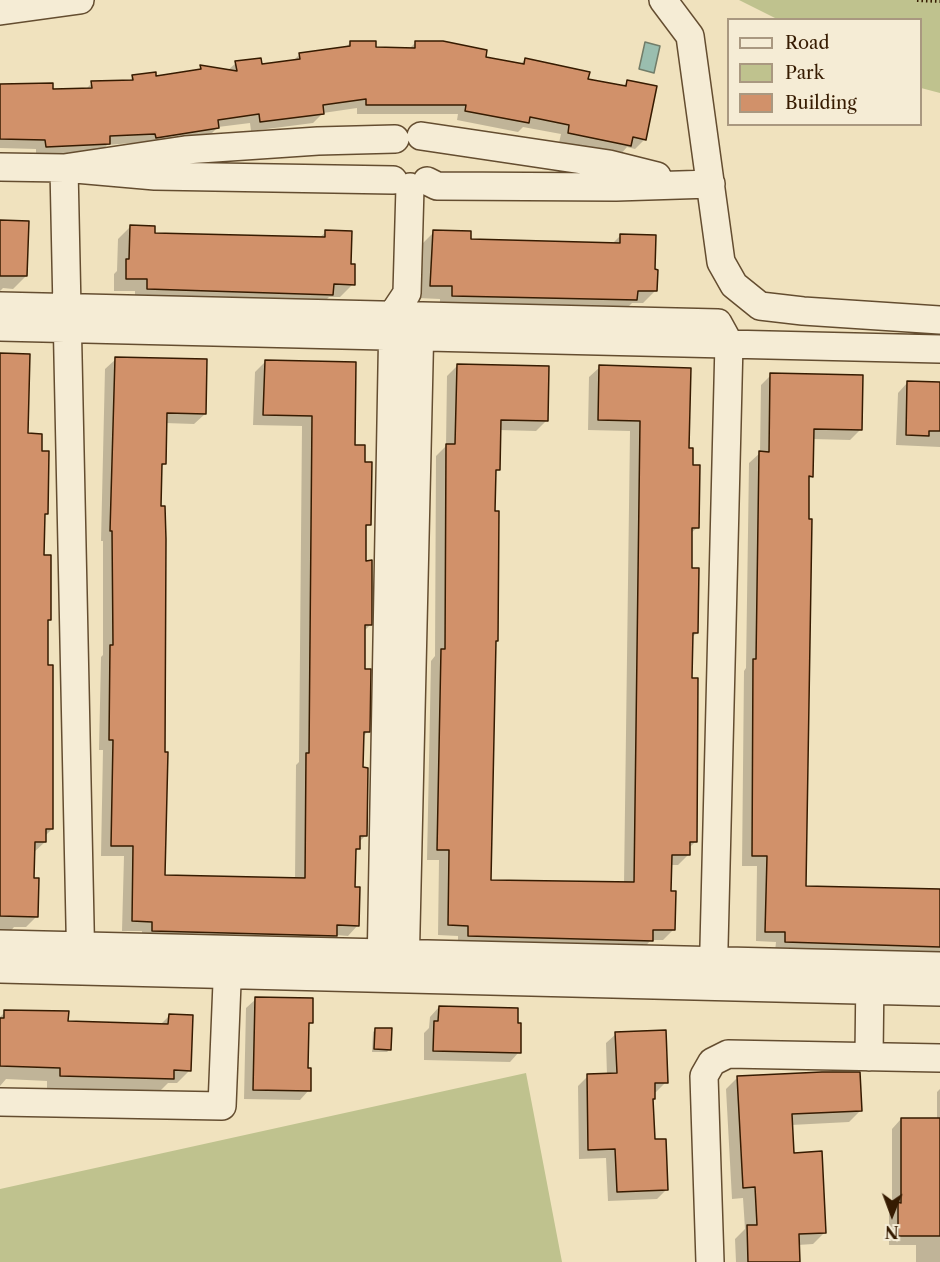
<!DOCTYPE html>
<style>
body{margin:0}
#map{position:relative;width:940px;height:1262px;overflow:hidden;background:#f0e2be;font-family:"Libre Caslon Text",serif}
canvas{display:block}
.legend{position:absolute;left:727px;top:18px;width:195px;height:108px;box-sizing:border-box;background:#f5ecd5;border:2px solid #a99880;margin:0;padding:8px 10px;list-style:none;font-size:18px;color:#361b01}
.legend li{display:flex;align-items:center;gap:12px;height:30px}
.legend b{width:30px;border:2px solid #a99880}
.north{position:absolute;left:862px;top:1184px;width:60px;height:60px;-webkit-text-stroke:4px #f5ecd5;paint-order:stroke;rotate:181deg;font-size:16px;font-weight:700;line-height:24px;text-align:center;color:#361b01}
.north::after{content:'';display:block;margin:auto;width:21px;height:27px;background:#361b01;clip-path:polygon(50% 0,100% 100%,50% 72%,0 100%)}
</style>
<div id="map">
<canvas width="940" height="1262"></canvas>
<ul class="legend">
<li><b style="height:8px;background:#f5ecd5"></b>Road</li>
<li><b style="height:16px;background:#bfc28e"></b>Park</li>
<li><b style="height:16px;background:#d1916a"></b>Building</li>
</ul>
<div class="north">N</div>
</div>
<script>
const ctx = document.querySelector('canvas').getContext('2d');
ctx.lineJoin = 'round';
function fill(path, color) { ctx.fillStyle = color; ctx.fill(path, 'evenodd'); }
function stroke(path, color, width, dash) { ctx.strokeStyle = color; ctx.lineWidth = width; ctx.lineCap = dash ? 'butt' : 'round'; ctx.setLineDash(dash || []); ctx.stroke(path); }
const green = new Path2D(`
 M739 0H940V93L921 88 920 20 777 19Z
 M526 1073 562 1262H0V1189Z`);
const water = new Path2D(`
 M645 42 660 46 654 73 639 69Z`);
const shadow = new Path2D(`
 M351 42 375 49H409L415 43 520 65 525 59 587 80 622 87 628 81 645 139 635 149 627 147 620 155 559 143 561 134 523 127 518 132 457 120 458 114H357V108L323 113 313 123 251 131 250 123 218 127 208 137 107 145 99 154 36 156V149L0 148V85L52 91 85 90 92 83 128 82 133 77 155 78 196 72 201 67 227 71 236 63 261 66 292 62 300 54 345 48Z
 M0 222 26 276 13 289 3 288 0 291Z
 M131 226 154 234 319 238 326 232 350 265 353 284 340 297H329L319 307 135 302V291H114V274L117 271 118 239Z
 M434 232 469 241 612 244 620 236 653 271 656 290 643 303H632L623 312 440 308V299L418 298 421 245Z
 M0 355 27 435 46 513 44 516 43 557 49 619 46 622 52 829 45 836V842L33 853V880L37 916 26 927H14L4 939H0Z
 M116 359 205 414 194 424 165 423V463L161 467 163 877 295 880 296 765 299 762 302 426 253 425 255 372 265 362 353 446 369 524 364 529V562L370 625 364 631 363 671 368 731 363 737 362 769 366 835 359 842V848L355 852 354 889 358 925 348 936 336 935 325 946 142 941V931H122L124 856H101L103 750H99L101 657 103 655V541H101L105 369Z
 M458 365 547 420 536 431 499 430 498 469 494 473 497 641 495 643 490 881 624 884 630 431 588 430 589 377 600 367 688 449 698 527 690 534V570L697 633 691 638 695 842 688 849V855L678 865H671L670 893 674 929 663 940H651L641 951 458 946V936L438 935 439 860H427L431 661 435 656 436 456 446 446 447 376Z
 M771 375 860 430 850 440 812 439V476L808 480 804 887 940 890V957L775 952 776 942 756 941 757 866H742L744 671 746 668 749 463 760 453 761 385Z
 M908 382 940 383V447L896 445 898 393Z
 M256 999 311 1022 307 1026 306 1069 309 1090 300 1100 244 1099 246 1008Z
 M439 1007 516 1025 519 1052 510 1062 424 1060V1033L429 1028 430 1017Z
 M5 1012 67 1022 160 1025 169 1016 190 1070 177 1083H168L160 1091 47 1088V1081L6 1079 0 1086V1017Z
 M376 1029 390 1049 387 1052H372L373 1032Z
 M616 1034 666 1082 656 1092H654L651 1100 653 1141 667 1189 657 1199 608 1201 606 1158 579 1159 578 1086 588 1076 607 1075 606 1043Z
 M738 1077 861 1110 849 1122 791 1125 792 1154 825 1232 813 1244 798 1245 799 1262H736L735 1239 745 1229 743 1198 732 1199 726 1089Z
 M940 1089V1262H916V1245H889V1214L892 1211V1129L901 1119H937V1092Z`);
const building = new Path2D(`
 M350 41H376V47L415 48V41H443L487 50 486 57 524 64 525 58 590 72 588 79 626 86 627 80 657 86 646 140 633 137 631 146 568 133 569 125 530 117 529 123 465 111 466 105H366V99L323 105 324 114 260 122 259 114 218 120 219 128 156 138 155 134 110 136V144L46 147 45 140 0 139V84L53 83V89L92 88 91 81 133 80 132 75 156 72V76L201 69 200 65 237 71 235 61 261 58 262 64 300 59 299 53 350 46Z
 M0 220 29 221 27 276H0Z
 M130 225 155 226V233L325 237V230L352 231 351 264H355V285L334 284 333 295 147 289V279H126V259H129Z
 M433 230 471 231V239L620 243V234L656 235 655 269 658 270 657 291H638L637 300 452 296V286H430Z
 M0 353 30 354 28 433 42 434V451H49L48 514H45L44 555H51V620H48V665H53V829H46V842H35L34 878H39L38 917 0 916Z
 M115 357 207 359 206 414 167 413 166 464H162L161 506H165L166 539 165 752H168L165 875 305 878 306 753H309L312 416 263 415 265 360 356 362 355 445H365V462H372L371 525H366V561L372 560V625H365V669H371L370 732H364L363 767 368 768 367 836H360V849H356L355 887H360L359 926 337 925V936L152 931V922L132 921 133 846H111L113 740H109L110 645H113L112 531H110Z
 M457 364 549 366 548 421 501 420 500 470H496L495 511H499L498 641H496L491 880 634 882 640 421 598 420 599 365 691 368 689 448H693V465H700L699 528H692V568H699L698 633H693L692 678H698L697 842H690V855H672L671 891H676L675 930H653V941L468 936V926L448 925 449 850H437L441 649H445L446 444H455Z
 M770 373 863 375 862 430 814 429 813 477 809 476V519H812L806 886 940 889V947L785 942V932H765L767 856H752L753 659H756L759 451 769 452Z
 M907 381 940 382V431H929V436L906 435Z
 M255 997 313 998V1023H309L308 1068H311V1091L253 1090Z
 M439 1006 518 1008V1023H521V1053L433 1051 434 1021H438Z
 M4 1010 69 1011 68 1021 168 1024 169 1014 193 1015 191 1071 174 1070V1079L60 1076V1068L0 1066V1018H4Z
 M375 1028H392L391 1050 374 1049Z
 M666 1030 668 1083H655V1099H653L655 1139H666L668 1190 617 1192 615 1149 588 1150 587 1074 617 1073 615 1032Z
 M822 1072H860L862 1111 792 1114 794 1153 822 1151 826 1233 799 1234 800 1262H748L747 1225H757L755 1187 743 1188 737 1076Z
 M901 1118H940V1236H898V1202L901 1203Z`);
const path = new Path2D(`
 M917 0 940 1`);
const minor = new Path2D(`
 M663 0 690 36 721 262 734 285 760 306 803 311 940 320
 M0 11 80 0
 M421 136 609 164 657 176
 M0 167 64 168 155 176 393 180
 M427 181 437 186 616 187 711 184
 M0 306 718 323 729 343 713 986
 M0 327 940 349
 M0 944 940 966
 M0 969 940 992
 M381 970 393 314 407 293 410 187
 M81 971 64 168 185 150 318 141 395 139
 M405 972 420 320
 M869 1057 870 972
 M0 1102 222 1106 228 958
 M710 1262 704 1076 712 1062 728 1054 940 1058`);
fill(green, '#bfc28e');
fill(water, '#9abeaf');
stroke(water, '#727d69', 1.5);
fill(shadow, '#0003');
fill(building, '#d1916a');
stroke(building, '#361b01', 1.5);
stroke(minor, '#644d30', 30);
stroke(path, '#361b01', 4, [1.5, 3]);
stroke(minor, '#f5ecd5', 27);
</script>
